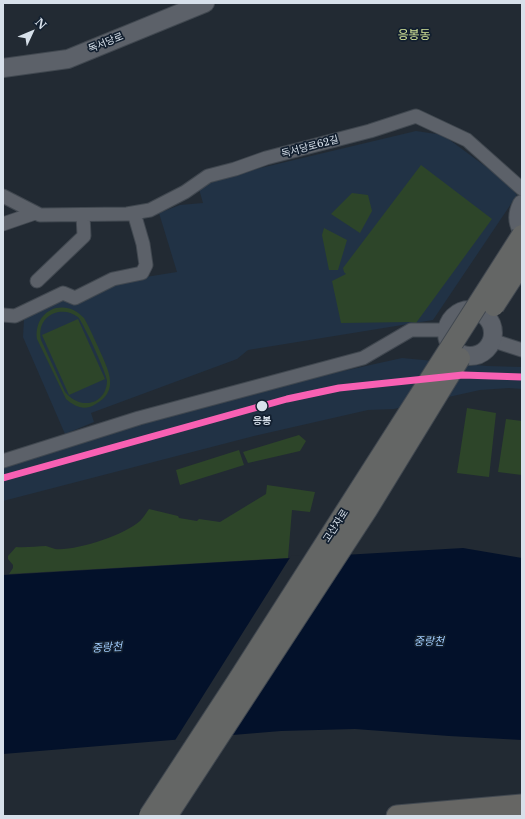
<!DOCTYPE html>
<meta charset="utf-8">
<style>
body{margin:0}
#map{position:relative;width:525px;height:819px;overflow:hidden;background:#222a33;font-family:"Libre Baskerville",serif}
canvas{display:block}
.frame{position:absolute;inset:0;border:4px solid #d7e0ea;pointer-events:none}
.north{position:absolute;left:12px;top:12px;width:40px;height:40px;-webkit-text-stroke:3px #121f2f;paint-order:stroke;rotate:46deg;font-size:11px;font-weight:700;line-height:16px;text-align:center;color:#d7e0ea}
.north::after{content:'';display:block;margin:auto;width:14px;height:18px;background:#d7e0ea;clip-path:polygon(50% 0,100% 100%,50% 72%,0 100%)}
</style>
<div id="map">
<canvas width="525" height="819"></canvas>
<div class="frame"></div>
<div class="north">N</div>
</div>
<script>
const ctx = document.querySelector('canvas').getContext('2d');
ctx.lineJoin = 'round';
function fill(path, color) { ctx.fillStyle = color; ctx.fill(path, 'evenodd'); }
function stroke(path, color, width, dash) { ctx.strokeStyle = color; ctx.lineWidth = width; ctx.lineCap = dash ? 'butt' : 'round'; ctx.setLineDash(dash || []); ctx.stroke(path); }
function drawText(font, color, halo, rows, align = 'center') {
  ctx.font = font + ' "Libre Baskerville","Noto Sans KR",serif'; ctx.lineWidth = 3.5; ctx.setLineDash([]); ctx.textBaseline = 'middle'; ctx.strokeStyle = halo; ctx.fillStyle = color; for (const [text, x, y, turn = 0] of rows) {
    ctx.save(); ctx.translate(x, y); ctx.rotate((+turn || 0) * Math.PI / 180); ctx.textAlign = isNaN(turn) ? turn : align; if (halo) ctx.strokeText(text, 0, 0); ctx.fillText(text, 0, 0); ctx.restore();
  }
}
const built = new Path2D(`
 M416 131 443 135 508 183 517 195 433 320 248 350 237 359 91 413 94 422 65 434 23 337 24 319 63 298 75 305 97 290 127 280 177 272 159 213 180 205 203 203 199 189 212 182 227 176Z
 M402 358 487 366 522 367V389L509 388 480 390 394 409 368 410 254 436 3 501V464L221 398Z`);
const green = new Path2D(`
 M421 165 492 219 416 323 410 322 341 323 332 281 346 274 344 272 343 268Z
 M352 193 368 195 372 211 360 233 331 214Z
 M324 228 347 240 338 270H329L322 235Z
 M56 308C68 306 76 310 84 318 90 328 94 339 99 349 108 370 121 391 94 405 84 411 74 406 66 399L37 339C35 325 42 312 56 308ZM58 312C66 311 71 312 78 317 83 322 107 374 107 381 106 406 79 410 65 392L41 340C38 326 45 315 58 312Z
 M78 319 105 379 69 395 42 335Z
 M467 408 496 413 489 477 457 473Z
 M506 419 522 421V475L498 472Z
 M299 435 306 441 300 451 248 463 243 452Z
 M239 450 244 465 180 485 176 470Z
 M267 485 315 492 310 512 292 510 288 558 9 574 13 568V565L8 559V556L16 547C26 548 37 546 46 546 49 547 52 548 55 549 77 551 124 535 140 521 143 518 146 513 149 509L178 516 179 518 197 521 199 519 220 522 266 494Z`);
const water = new Path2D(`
 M463 548 522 558V740L449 736 355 729 281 731 3 754V575Z`);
const pier = new Path2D(`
 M343 553 228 737 174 742 291 556Z`);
const minor = new Path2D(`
 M3 196 40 215 127 214 150 210 185 192 208 176 235 169 266 158 370 131 416 116 467 140 522 189
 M3 224 35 213
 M37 281 84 236 83 215
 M3 315 15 316 63 293 75 298 113 279 142 273 146 265 143 244 134 213
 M491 340 522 350
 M3 461 139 418 363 358 411 330H440L447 329`);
const secondary = new Path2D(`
 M3 68 68 59 205 3
 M522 204C517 214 517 221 522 231
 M447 333a23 23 0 1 1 46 0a23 23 0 1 1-46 0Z`);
const trunk = new Path2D(`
 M397 816 522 805`);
const primaryBridge = new Path2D(`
 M494 306 522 263
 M149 816 236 683 522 235
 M167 816 367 510 460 358`);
const rail1 = new Path2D(`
 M3 478 287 399 339 388 463 375 522 377`);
const markers = [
 [262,406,6,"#d7e0ea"]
];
const streetNames = [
 ["독서당로",106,43,-22],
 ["독서당로62길",310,147,-15],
 ["고산자로",336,526,-57]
];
const stopNames = [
 ["응봉",262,421]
];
const waterNames = [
 ["중랑천",429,642],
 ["중랑천",107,648,-3]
];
const quarterNames = [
 ["응봉동",414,36]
];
fill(built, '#213245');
fill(green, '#2d4529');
fill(water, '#03112a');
fill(pier, '#222a33');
stroke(minor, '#414850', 15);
stroke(secondary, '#414850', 20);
stroke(trunk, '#414850', 23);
stroke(minor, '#5c6169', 13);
stroke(secondary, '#5c6169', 18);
stroke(trunk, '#666664', 21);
stroke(primaryBridge, '#414850', 22, []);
stroke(primaryBridge, '#646665', 20);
stroke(rail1, '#f860b3', 7);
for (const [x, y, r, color] of markers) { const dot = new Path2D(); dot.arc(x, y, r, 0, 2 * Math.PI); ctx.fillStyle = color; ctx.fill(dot); stroke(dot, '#121f2f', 1.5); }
drawText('10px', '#d7e0ea', '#121f2f', streetNames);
drawText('bold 10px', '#d7e0ea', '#121f2f', stopNames);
drawText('italic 11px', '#a0cbfa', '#121f2f', waterNames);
drawText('12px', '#d3e498', '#121f2f', quarterNames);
</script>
